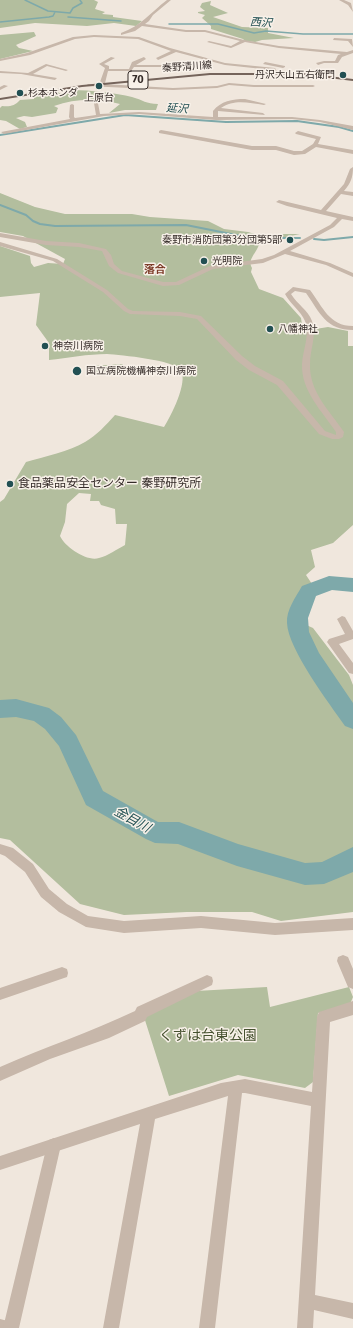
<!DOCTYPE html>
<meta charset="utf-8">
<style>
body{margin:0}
canvas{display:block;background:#f0e7dd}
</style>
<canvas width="353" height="1328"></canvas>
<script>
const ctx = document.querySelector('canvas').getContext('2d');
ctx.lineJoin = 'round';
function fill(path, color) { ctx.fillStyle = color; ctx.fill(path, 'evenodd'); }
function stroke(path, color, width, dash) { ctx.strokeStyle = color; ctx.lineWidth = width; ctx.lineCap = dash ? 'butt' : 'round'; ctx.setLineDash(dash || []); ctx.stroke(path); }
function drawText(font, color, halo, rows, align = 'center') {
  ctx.font = font + ' "Fira Sans","Noto Sans JP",sans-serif'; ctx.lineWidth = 3; ctx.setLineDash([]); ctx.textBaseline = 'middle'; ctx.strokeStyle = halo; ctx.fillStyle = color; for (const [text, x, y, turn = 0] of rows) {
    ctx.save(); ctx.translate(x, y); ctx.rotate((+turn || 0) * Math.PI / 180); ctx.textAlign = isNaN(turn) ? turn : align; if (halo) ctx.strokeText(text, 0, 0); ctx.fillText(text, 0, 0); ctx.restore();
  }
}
const green = new Path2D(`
 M0 0H94L98 2 95 9 105 12 102 14 113 15V17L142 21 136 26 114 23 87 26 35 23 0 28Z
 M211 1 210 5 228 13 213 17 242 27 268 28V33L294 38 262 40 255 42 245 41 243 39 211 29V26L202 18 205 15 198 13V12L205 11 200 7 202 3Z
 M34 32 36 36 16 45 19 48 33 51 0 59V35Z
 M73 90C89 90 116 93 132 97 143 100 146 104 158 104L156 110H125L109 113 120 104C98 98 76 98 54 106L58 108 56 113 32 117 24 116 16 118 25 122 27 127 20 129 6 121 0 120V108L2 106C9 107 15 106 20 100L34 99V96L56 91 61 94Z
 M0 193 35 207 65 214H132L150 217 208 221 224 229 248 232 255 234H300L281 238 278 240H265L259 244C257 253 247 259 252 268L251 272 259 289 283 298 301 318 303 331 328 327 348 331V346H353V525L333 543 311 550 315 567 306 575 318 593 309 603 304 624 313 628 349 675 353 685V912L281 921 252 912H187L124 915 80 904 10 840 0 838V502L4 499 26 462C44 457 70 451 85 442 97 435 106 425 115 415L164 427C171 416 188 383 181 370 174 360 121 355 107 354 88 354 68 358 49 360V343L36 325 40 293 0 297V246L30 256 31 263 34 267 48 263 63 264 65 259 23 236 0 232ZM79 493 91 494 90 501H99L101 505 115 509 116 524H127L125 545C117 549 108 556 99 558 87 562 65 547 60 536L65 522 67 504Z
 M123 364V372L93 373V366Z
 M267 987 270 1007 349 987 353 997 350 1004 318 1013 313 1082 305 1088 238 1075 169 1096 144 1017 196 991Z`);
const streamFar1 = new Path2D(`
 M25 0 48 11 70 13 73 8 82 3 80 0
 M68 17 121 21
 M0 22 49 17 53 16 55 12
 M169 24H218L254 33 266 31 303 34H353`);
const stream = new Path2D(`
 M0 135 125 115 226 122 297 121 339 127 353 131
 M0 205 26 215 33 221 40 224 55 226 186 225 251 238H300
 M314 239 324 240 353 237`);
const river = new Path2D(`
 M329 576 353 578V592L332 590 316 596 308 618 309 632 319 653 353 703V729L345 726C329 703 288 649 287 623 286 610 296 597 302 586Z
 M16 699 49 708 61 717 76 735 103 791 158 822H179L238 844 305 863 322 862 353 847V872L324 884 305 885 237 866 178 844 155 843 146 839 86 805 59 746 45 729 34 721 16 717 0 718V700Z`);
const minor = new Path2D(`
 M167 0H171L153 15 149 21 145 24 186 30H205L244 40 279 46 347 52 353 50V53L342 57 338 63H324L318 65 316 63 324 61H335L338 55 341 54 279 48 245 42 231 48 207 42 209 41 231 46 240 41 205 32H186L142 26 135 31 121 35V33C141 26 150 13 167 0Z
 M339 0H344L351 3 353 12 348 5Z
 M94 35 139 37 170 48 225 63 275 68 278 73 274 74 272 70 225 65 176 52 158 60 156 58 171 51 138 39 94 37 75 39 30 55 0 61V59L27 53 73 37Z
 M334 38 352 39 353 47 348 41 333 40Z
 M111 57 115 58 104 64 109 66V69H129L132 62 144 57 146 59 136 65H163L165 66 163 67H134L131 71H108L105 83 103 84 173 88 217 86 229 83 254 85H313L315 86 313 87H254L229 85 217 88 173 90 86 86 88 84H103L100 82 105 68 99 64Z
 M265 62 285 66V67L283 68 263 64Z
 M46 64 68 70 66 71 47 66 33 74 57 78 55 80 21 74 0 73V71L28 73Z
 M4 85 8 86 0 90V87Z
 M245 99 266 104 264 105C249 103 234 99 221 108L263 113 265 115 218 111V117H292L320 120 353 126V130L320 122 292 119 216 120 139 114 104 116 4 134 1 132 70 119 69 117 70 105 72 104 74 105V117L75 118 96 115 94 103 96 102 98 103 100 114 139 112 213 117V111C221 101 232 99 245 99Z
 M161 130 252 146H276L294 151H302L313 144 316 139 296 134 295 133 298 131 321 137 318 144 353 150V154L316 147 305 154 294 155 276 150H252L159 133V131Z
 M353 167C353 177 351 183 344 191L353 192V196L341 194 326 211 353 217V221L342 219 334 227 290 251 330 263 353 273V277L326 265 285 254 263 263 213 269 179 285 163 286 118 273 109 266 102 251 79 247 46 245 0 237V233L46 241 79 243 106 249 111 255 114 264 122 271 163 282H176L210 266 262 259 274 255 330 225 337 218 287 206 276 202 279 200 321 210 344 184 350 169Z
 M342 616 345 617 353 631V639L339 644 353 663V674L349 673 327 642 329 639 345 634 337 619Z
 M343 955 348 957 353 969V989L348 987 337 961 338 957Z
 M62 967 67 969 68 973 67 977 0 1000V988Z
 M207 975 212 977 213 981 212 985 147 1017 145 1021 109 1038 50 1059 0 1081V1067C45 1047 91 1032 135 1011L137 1007Z
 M353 1001V1015L330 1022 315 1295 353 1303V1319L314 1310 313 1328H297L311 1106 245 1093H242L215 1328H199L228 1096 155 1119 119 1328H103L140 1124 0 1170V1156L221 1083 245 1079 312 1092 317 1017 319 1012Z
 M0 1319 12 1322 14 1328H0Z`);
const tertiary = new Path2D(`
 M0 242 57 259 107 290 128 309 133 311 180 312 201 316 242 356 255 366 283 381 325 431 336 435V432C322 411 301 391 302 364 303 349 310 336 305 321 301 311 290 304 285 294L293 287 310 290C323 307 329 326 353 326V330C326 330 320 313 306 293L295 291 291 294C297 304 308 310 312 321 317 336 310 349 310 364 309 392 330 411 344 432L343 437 339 439H332L319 434 277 385 249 370 236 360 197 319 180 316 130 314 124 311 103 292 53 261 0 246Z
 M0 844 13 848 33 864 49 889 67 904 88 916 124 921 201 916 275 923 353 918V930L275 935 201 928 124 933 86 927 59 912 41 897 25 872 5 856 0 854Z
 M54 1138 59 1140 61 1145 19 1328H3L47 1145 49 1140Z`);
const primary = new Path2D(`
 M210 73H304L353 79V81L304 75H210L82 87 0 100V98L82 85Z`);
const markers = [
 [343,75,4,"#225053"],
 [99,86,4,"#225053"],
 [20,93,4,"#225053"],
 [290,240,4,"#225053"],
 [204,261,4,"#225053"],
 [270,329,4,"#225053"],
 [45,346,4,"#225053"],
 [77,371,5,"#225053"],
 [10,484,4,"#225053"]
];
const farStreetnames = [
 ["秦野清川線",187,67,-4]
];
const farPoinames = [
 ["丹沢大山五右衛門",335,75,"right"],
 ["杉本ホンダ",28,93],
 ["上原台",99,98,"center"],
 ["秦野市消防団第3分団第5部",282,240,"right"],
 ["光明院",212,261],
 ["八幡神社",278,329],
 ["神奈川病院",53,346],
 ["国立病院機構神奈川病院",86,371]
];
const farWaternames = [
 ["西沢",261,23,4],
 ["延沢",177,109,4]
];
const shields = [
 [138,80,20]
];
const shieldNames = [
 ["70",138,80]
];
const farNeighbourhoodnames = [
 ["落合",155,270]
];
const poiNames = [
 ["食品薬品安全センター 秦野研究所",18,484]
];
const waterNames = [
 ["金目川",132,820,29]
];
const nearParknames = [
 ["くずは台東公園",208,1036]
];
fill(green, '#b3be9e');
stroke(streamFar1, '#7ea9aa', 1.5);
stroke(stream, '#7ea9aa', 2);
fill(river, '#7ea9aa');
fill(minor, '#c7b7aa');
fill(tertiary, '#c7b7aa');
fill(primary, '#75645b');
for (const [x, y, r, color] of markers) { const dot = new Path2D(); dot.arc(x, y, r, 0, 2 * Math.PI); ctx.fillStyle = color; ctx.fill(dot); stroke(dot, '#f8f1e9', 1.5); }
drawText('10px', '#352c29', '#f8f1e9', farStreetnames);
drawText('10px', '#352c29', '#f8f1e9', farPoinames, 'left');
drawText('italic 11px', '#225053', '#f8f1e9', farWaternames);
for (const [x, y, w] of shields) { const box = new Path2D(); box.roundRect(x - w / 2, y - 9, w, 18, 3); ctx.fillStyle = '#f8f1e9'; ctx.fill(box); stroke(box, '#352c29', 1); }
drawText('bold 11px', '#352c29', null, shieldNames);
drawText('bold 11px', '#7d3c29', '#f8f1e9', farNeighbourhoodnames);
drawText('12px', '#352c29', '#f8f1e9', poiNames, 'left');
drawText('italic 13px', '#225053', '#f8f1e9', waterNames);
drawText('14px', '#45512f', '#f8f1e9', nearParknames);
</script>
